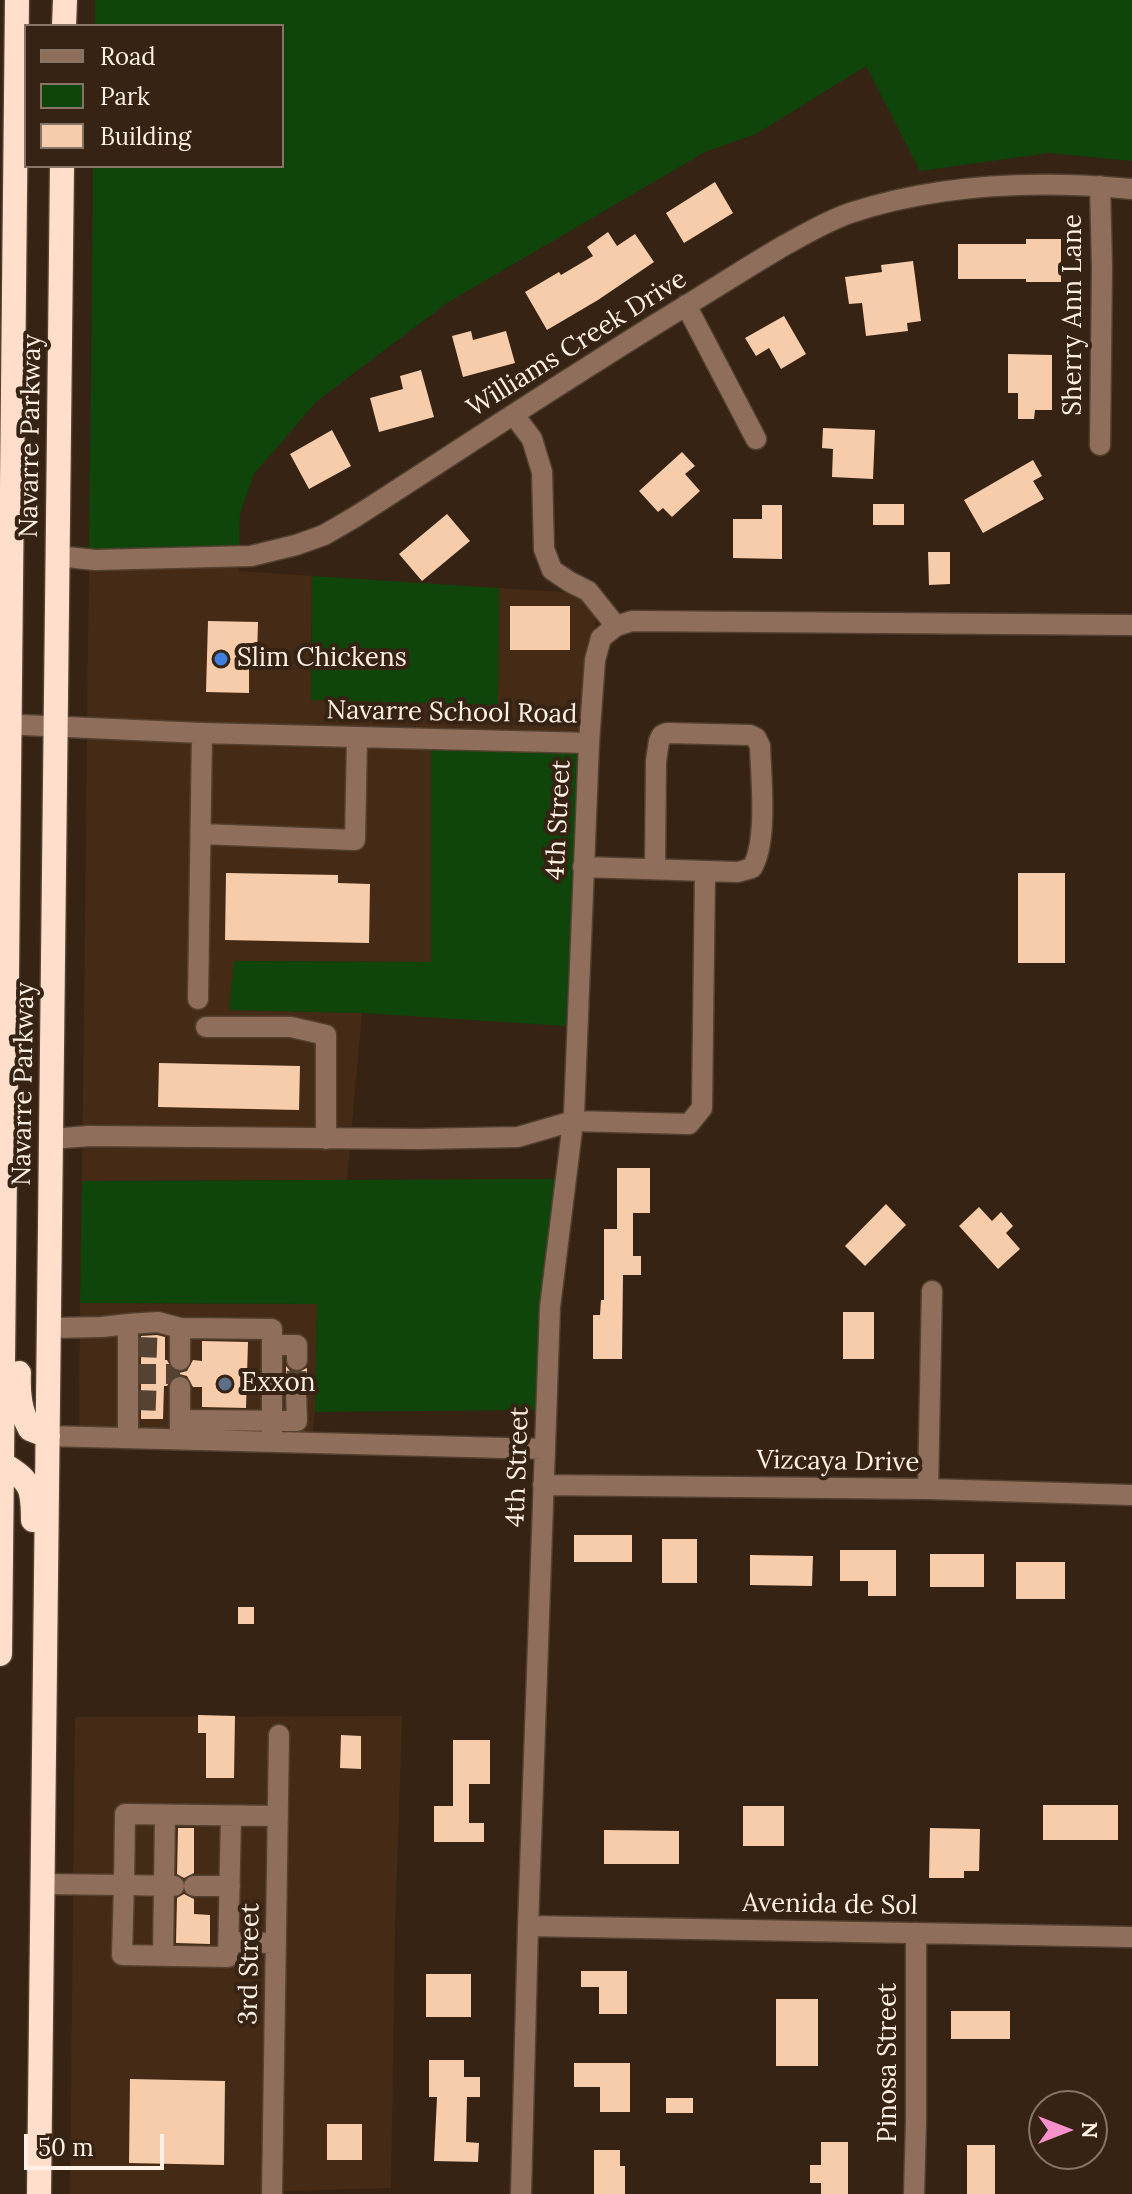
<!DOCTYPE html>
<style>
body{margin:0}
#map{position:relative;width:1132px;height:2194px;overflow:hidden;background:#372313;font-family:Lora,serif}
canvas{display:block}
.legend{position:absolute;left:24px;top:24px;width:260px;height:144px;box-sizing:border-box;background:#372313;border:2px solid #867567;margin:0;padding:10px 14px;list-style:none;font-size:24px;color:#fdf0e5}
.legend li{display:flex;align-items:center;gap:16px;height:40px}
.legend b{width:40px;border:2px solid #867567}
.north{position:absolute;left:1028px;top:2090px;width:80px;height:80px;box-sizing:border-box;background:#372313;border:2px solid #867567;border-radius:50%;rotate:90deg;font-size:22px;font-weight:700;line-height:32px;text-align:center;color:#fdf0e5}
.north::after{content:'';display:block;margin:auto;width:28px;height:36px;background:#f890cc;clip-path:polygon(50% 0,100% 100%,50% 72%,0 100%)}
.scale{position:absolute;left:24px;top:2134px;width:140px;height:36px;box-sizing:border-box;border:4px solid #fdf0e5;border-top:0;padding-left:10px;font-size:24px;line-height:28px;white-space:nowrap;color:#fdf0e5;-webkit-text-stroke:6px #372313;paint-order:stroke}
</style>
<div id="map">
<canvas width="1132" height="2194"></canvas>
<ul class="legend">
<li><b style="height:10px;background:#8f6f5c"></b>Road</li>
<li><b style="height:22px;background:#0f440b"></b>Park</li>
<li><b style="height:22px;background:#f7ccaa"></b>Building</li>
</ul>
<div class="north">N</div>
<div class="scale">50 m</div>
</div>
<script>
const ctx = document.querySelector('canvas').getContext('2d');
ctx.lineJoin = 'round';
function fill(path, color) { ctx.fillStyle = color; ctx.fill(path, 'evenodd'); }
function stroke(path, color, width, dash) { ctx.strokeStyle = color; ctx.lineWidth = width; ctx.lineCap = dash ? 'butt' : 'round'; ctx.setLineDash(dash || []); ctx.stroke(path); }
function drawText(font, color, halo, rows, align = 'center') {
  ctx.font = font + ' Lora,serif'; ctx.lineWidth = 8; ctx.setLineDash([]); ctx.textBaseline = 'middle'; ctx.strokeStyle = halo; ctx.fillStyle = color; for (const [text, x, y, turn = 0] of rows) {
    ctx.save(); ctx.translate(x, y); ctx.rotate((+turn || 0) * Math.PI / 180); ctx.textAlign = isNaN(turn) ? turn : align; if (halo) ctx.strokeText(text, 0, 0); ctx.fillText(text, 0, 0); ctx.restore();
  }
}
const built = new Path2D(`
 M239 566V571L312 576 311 699 497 705 499 588 598 594 586 734H546L87 719 89 569Z
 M87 738 431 750 432 962 235 961 229 1010 362 1013 347 1180 82 1181Z
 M80 1303 317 1304 315 1412 311 1447 79 1444Z
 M402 1716 395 1930 391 2188 283 2191 290 1726H269L261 2194H70L75 1717Z`);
const green = new Path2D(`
 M95 0H1132V161L1049 153 920 171 866 66 756 134 705 152 447 303 317 401 254 474 240 514 239 547 161 550H89L93 166H282V26H95Z
 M312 576 499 588 498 705 311 700Z
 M431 750 578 753 566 1026 362 1013 229 1010 234 961 431 962Z
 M555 1179 539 1306 535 1410 315 1412 317 1304 80 1303 82 1181Z`);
const building = new Path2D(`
 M715 182 733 213 684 243 666 213Z
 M608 232 617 246 635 234 654 262 598 300 547 330 525 292 559 272 561 275 593 256 587 247Z
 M1026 239H1061V282H1026V279H958V244H1026Z
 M913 261 921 321 907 323 908 331 866 336 862 303 849 304 845 277 882 272 881 265Z
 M784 316 806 354 781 369 769 348 756 356 745 338Z
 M471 331 473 340 506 331 515 363 463 377 452 336Z
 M1008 354 1052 355V410H1035L1034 419H1018V393H1008Z
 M421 370 434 417 379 432 370 398 403 389 400 376Z
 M823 428 875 430 873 479 832 477 833 449 822 448Z
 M332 430 351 466 309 489 290 454Z
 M682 452 695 466 685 474 700 491 672 517 663 508 658 512 639 491Z
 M1033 460 1042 476 1033 481 1044 499 983 533 964 500Z
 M873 504H904V525H873Z
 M762 505H782V559L733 558V519H762Z
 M447 514 470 541 422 581 399 554Z
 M928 552H950V584L929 585Z
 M510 606H570V650H510Z
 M208 621 258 622 257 657H249V693L206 692Z
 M226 873 338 875V883L370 884 369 943 225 940Z
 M1018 873H1065V963H1018Z
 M159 1063 300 1066 299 1110 158 1107Z
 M617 1168H650V1213H633V1256H641V1275H623L622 1359H593V1315H600L601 1300H604V1229H617Z
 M886 1204 906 1225 865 1266 845 1246Z
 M979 1207 992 1221 1001 1212 1013 1226 1006 1233 1020 1249 998 1269 959 1226Z
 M843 1312H874V1359H843Z
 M157 1335 165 1337V1360H167L173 1371 179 1373 187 1371 193 1360 202 1361V1341L248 1342 246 1408 202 1407V1387H193L187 1376 179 1374 173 1376 167 1386H164L163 1419H141V1336Z
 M286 1366 290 1371 296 1373 307 1368V1384L296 1378 286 1383Z
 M574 1535H632V1562H574Z
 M662 1539H697V1583H662Z
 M840 1550H896V1596H868V1581H840Z
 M930 1554H984V1587H930Z
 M750 1555 813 1556 812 1586 750 1585Z
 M1016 1562H1065V1599H1016Z
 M238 1607H254V1624H238Z
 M198 1715 235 1716 234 1778H206V1733H198Z
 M341 1735 361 1736V1769L340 1768Z
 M453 1740H490V1784H469V1823H484V1842H434V1806H453Z
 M1043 1805H1118V1840H1043Z
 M743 1806H784V1846H743Z
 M178 1828H194V1873L184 1878 177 1874Z
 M930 1828 980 1829 979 1871H964V1878H929Z
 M604 1830 679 1831V1864H604Z
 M184 1894 194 1899V1914L210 1915V1944L176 1943 177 1898Z
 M581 1971H627V2014H599V1987H581Z
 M426 1974H471V2017H426Z
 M776 1999H818V2066H776Z
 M951 2011H1010V2039H951Z
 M429 2060H464V2077H480V2097H467L466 2142 479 2143 478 2162 434 2161 437 2097H429Z
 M574 2063H630V2112H600V2087H574Z
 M130 2079 225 2081 224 2165 129 2163Z
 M666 2098H693V2113H666Z
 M327 2124H362V2160H327Z
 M821 2142H848V2194H821V2183H810V2165H821Z
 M967 2145H995V2194H967Z
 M594 2150H620V2166H625V2194H594Z`);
const minorTunnel = new Path2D(`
 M137 1347 165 1348
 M136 1374H180
 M296 1391 297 1360
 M136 1400 163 1401`);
const minor = new Path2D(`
 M1100 186 1102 267 1100 445
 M686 305 756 439
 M514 415 532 439 542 472 544 549 552 570 570 582 588 591 616 626
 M57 556 95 560 251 556 296 545 324 535 355 517C467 445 578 371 692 302 723 283 754 263 785 245 807 233 827 221 850 213 941 183 1038 180 1132 189
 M0 724 202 733 589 743
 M201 834 355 840 357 738
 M583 867 738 872 752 868C768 841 761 778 760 746L756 738 750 735 667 733 662 735 659 741 656 761 655 869
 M198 999 202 733
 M206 1027H291L326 1035V1139
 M51 1139 89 1136 419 1139 518 1137 573 1121 689 1124 702 1108 705 871
 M49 1328 102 1327 128 1324
 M272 1345H297V1360
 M180 1360V1328
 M180 1387V1431
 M180 1420 297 1421 296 1391
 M48 1436 544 1449
 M128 1438V1324L158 1322 180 1328 272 1329V1442
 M543 1485 928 1489 1132 1495
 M928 1489 932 1291
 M42 1884 124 1885 125 1814 278 1816
 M174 1886 124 1885 122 1955 228 1957 231 1816
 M194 1886H230
 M528 1926 1132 1937
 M229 1942 276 1943
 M163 1956 165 1815
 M272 2194 279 1735
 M521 2194 528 1926 550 1307 574 1114 589 743 595 660 601 638 616 626 632 621 1132 625
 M914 2194 916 2121V1933`);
const highway = new Path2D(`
 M64 26 65 0
 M19 1373C18 1394 20 1411 30 1429L48 1436
 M3 1464C31 1481 33 1488 33 1520
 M0 1654 17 0
 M39 2194 62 166`);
const markers = [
 [221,659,8,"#3f7fe0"],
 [225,1384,8,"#5c6f8a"]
];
const streetNames = [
 ["Sherry Ann Lane",1074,315,-90],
 ["Williams Creek Drive",577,344,-32],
 ["Navarre Parkway",31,436,-89],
 ["Navarre School Road",452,713,1],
 ["4th Street",559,820,-87],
 ["Navarre Parkway",24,1084,-89],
 ["Vizcaya Drive",838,1462,1],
 ["4th Street",518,1467,-88],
 ["Avenida de Sol",830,1905,1],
 ["3rd Street",250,1964,-89],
 ["Pinosa Street",889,2063,-90]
];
const poiNames = [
 ["Slim Chickens",237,659],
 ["Exxon",241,1384]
];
fill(built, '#452b16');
fill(green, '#0f440b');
fill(building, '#f7ccaa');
stroke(minorTunnel, '#554232', 20, [20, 10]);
stroke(minor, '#534030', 23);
stroke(highway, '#534030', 27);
stroke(minor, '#8f6f5c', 20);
stroke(highway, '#ffdfcb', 24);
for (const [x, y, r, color] of markers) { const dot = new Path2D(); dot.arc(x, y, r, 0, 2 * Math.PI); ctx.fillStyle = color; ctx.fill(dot); stroke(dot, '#372313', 3); }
drawText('26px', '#fdf0e5', '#372313', streetNames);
drawText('26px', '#fdf0e5', '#372313', poiNames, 'left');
</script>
